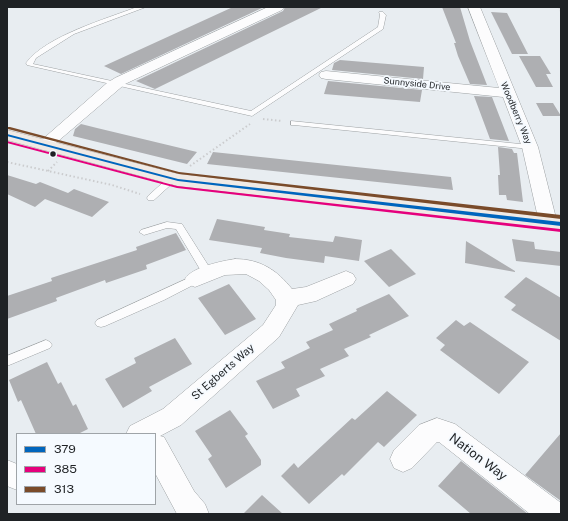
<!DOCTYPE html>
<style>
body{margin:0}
#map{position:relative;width:568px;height:521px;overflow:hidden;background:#e8edf1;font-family:"Public Sans",sans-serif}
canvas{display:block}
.frame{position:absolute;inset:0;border:8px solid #1f2225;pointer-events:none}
.legend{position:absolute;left:16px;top:433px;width:140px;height:72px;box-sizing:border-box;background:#f5faff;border:1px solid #9fa4a8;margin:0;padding:5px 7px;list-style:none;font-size:12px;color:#1f2225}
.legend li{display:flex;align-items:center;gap:8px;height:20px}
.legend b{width:20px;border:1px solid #9fa4a8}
</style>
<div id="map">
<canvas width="568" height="521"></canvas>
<div class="frame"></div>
<ul class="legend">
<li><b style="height:5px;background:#0065bd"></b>379</li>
<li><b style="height:5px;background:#e5007d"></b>385</li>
<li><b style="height:5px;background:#7a4b2a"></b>313</li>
</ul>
</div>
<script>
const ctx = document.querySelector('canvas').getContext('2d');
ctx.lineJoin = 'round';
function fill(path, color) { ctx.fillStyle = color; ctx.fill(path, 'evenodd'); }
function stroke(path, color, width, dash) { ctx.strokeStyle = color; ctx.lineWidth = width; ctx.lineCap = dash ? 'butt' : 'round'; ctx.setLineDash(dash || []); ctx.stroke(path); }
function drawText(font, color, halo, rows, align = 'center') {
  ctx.font = font + ' "Public Sans",sans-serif'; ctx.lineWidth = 3.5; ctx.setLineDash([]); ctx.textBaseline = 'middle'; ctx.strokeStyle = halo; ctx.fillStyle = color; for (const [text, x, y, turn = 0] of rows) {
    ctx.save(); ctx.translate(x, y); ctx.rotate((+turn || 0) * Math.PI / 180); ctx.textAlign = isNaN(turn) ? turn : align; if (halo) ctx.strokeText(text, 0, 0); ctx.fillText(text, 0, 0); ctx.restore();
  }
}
const building = new Path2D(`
 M233 7H264L121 74 104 66Z
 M285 7H323L155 89 136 81 283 11Z
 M442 7H460L470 41 487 85 470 84 458 56 454 43H456Z
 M491 12 507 13 528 54H512Z
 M519 56H540L551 74H546L553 87H536Z
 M340 60 424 67 423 79 332 70 334 63Z
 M328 81 422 90 420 102 324 94Z
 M474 96 492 97 509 141 490 139Z
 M536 103H553L561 116H543Z
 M81 124 97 128 197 152 187 164 73 136 75 129Z
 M498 147 512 149 514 153H517L523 202 507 200 506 195H499L498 175H500Z
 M213 152 451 177 453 190 207 164Z
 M7 175 36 184 40 182 68 193 74 189 109 202 92 217 45 199 35 207 7 194Z
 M217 219 265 227 264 230 290 234 289 237 333 242 335 236 362 240 359 261 325 256 324 263 286 258 260 253 262 248 209 240Z
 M176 233 186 250 146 265 147 269 106 283 105 280 56 298 57 301 7 319V296L52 281 51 278 137 250 136 247Z
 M512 239 534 242 535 249 561 252V266L516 261Z
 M466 241 515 271V272L465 263Z
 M391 249 416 274 389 287 364 261Z
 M526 277 561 298V341L511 310 516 305 504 297Z
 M229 284 256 319 225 335 198 298Z
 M389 294 409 316 369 335 371 337 344 349 349 356 320 369 325 376 296 389 300 396 273 409 256 381 285 368 281 362 310 348 306 342 333 330 329 324 357 311 356 309Z
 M456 320 464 326 470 322 529 362 499 394 440 350 445 345 436 338Z
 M175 338 192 364 149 387 152 391 123 408 105 379 136 363 134 358Z
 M47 362 58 384 61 382 73 406 76 404 88 429 78 434H36L21 400 18 402 9 380Z
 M387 391 417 415 384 447 378 442 344 476 342 474 309 504 281 476 294 463 298 468 352 418 355 420Z
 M230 410 248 434 245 436 261 460V465L226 488 208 459 212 456 195 431Z
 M561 433V501L525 475Z
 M461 461 528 514H471L438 486Z
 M262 495 283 514H243Z`);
const pathFar1 = new Path2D(`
 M559 7 561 12`);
const path = new Path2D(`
 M263 119 282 121
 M7 162 112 185 140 194
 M190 166 250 124
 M48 171 57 162`);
const service = new Path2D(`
 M137 7H146L74 34 36 58 33 64 251 111 378 27 380 15 379 12H383L386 15 383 29 252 116 27 65 26 63C46 36 106 19 137 7Z
 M291 121 530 145 534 147 530 149 294 125H291Z
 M173 175 176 176 177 178 176 180 154 200H148L147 198 148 196 170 176Z
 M167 222 182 224 213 273 212 276H204L176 229 167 228 144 235 139 232 141 230Z
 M195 275 199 276 200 279 199 282 164 300 105 326 101 327 97 326 95 323 97 320Z
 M46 340 50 342 52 345 50 348 7 366V356Z`);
const minor = new Path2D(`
 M268 7H284L282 10 125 84 50 148 44 150 38 148 36 145 107 83 115 78Z
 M468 7H480L538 147 557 222 555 226 548 228 541 226 539 222 522 147 503 97 326 79 321 78 319 75 321 72 326 71 499 88Z
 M235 259C260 259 277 270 292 289L306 287 346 271 353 274 356 279 353 284 316 301 298 305 279 337 181 425 160 436 164 437 194 491 205 504 209 514H177L155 473V434H126L130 426 163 409 263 325 276 305V300L269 290 259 281 246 274 225 275 195 287 188 284 185 279C192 267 222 261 235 259Z
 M437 418 455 424 561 503V514H530L439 442H437L412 468 403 472 394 468 390 459 394 450 419 425Z
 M7 460 17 464V490L7 486Z`);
const primary = new Path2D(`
 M7 130 178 174 561 217V231L178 186 7 140Z`);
const bus1 = new Path2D(`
 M7 134 178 179 561 222V226L178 181 7 136Z`);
const bus2 = new Path2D(`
 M7 141 177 186 560 229 561 230V232L177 188 7 143Z`);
const bus3 = new Path2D(`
 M8 127H10L179 172 561 215V219L179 174 8 129Z`);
const markers = [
 [53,154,3.5,"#1f2225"]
];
const farStreetnames = [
 ["Sunnyside Drive",417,84,6],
 ["Woodberry Way",516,113,67]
];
const streetNames = [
 ["St Egberts Way",223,372,-41]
];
const nearStreetnames = [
 ["Nation Way",478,457,37]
];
fill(building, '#aeafb2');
stroke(service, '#9da1a3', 1);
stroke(minor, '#9da1a3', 1);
stroke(primary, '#b5ada5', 1);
stroke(pathFar1, '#cbccce', 1.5, [1.5, 2]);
stroke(path, '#cbccce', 2, [1.5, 2.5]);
fill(service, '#fcfcfd');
fill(minor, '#fcfcfd');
fill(primary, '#f0eae5');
fill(bus1, '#0065bd');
fill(bus2, '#e5007d');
fill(bus3, '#7a4b2a');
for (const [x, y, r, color] of markers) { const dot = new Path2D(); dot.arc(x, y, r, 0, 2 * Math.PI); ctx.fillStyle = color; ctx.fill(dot); stroke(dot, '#f5faff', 1.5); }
drawText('9px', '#1f2225', '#f5faff', farStreetnames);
drawText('11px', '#1f2225', '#f5faff', streetNames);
drawText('13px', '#1f2225', '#f5faff', nearStreetnames);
</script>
